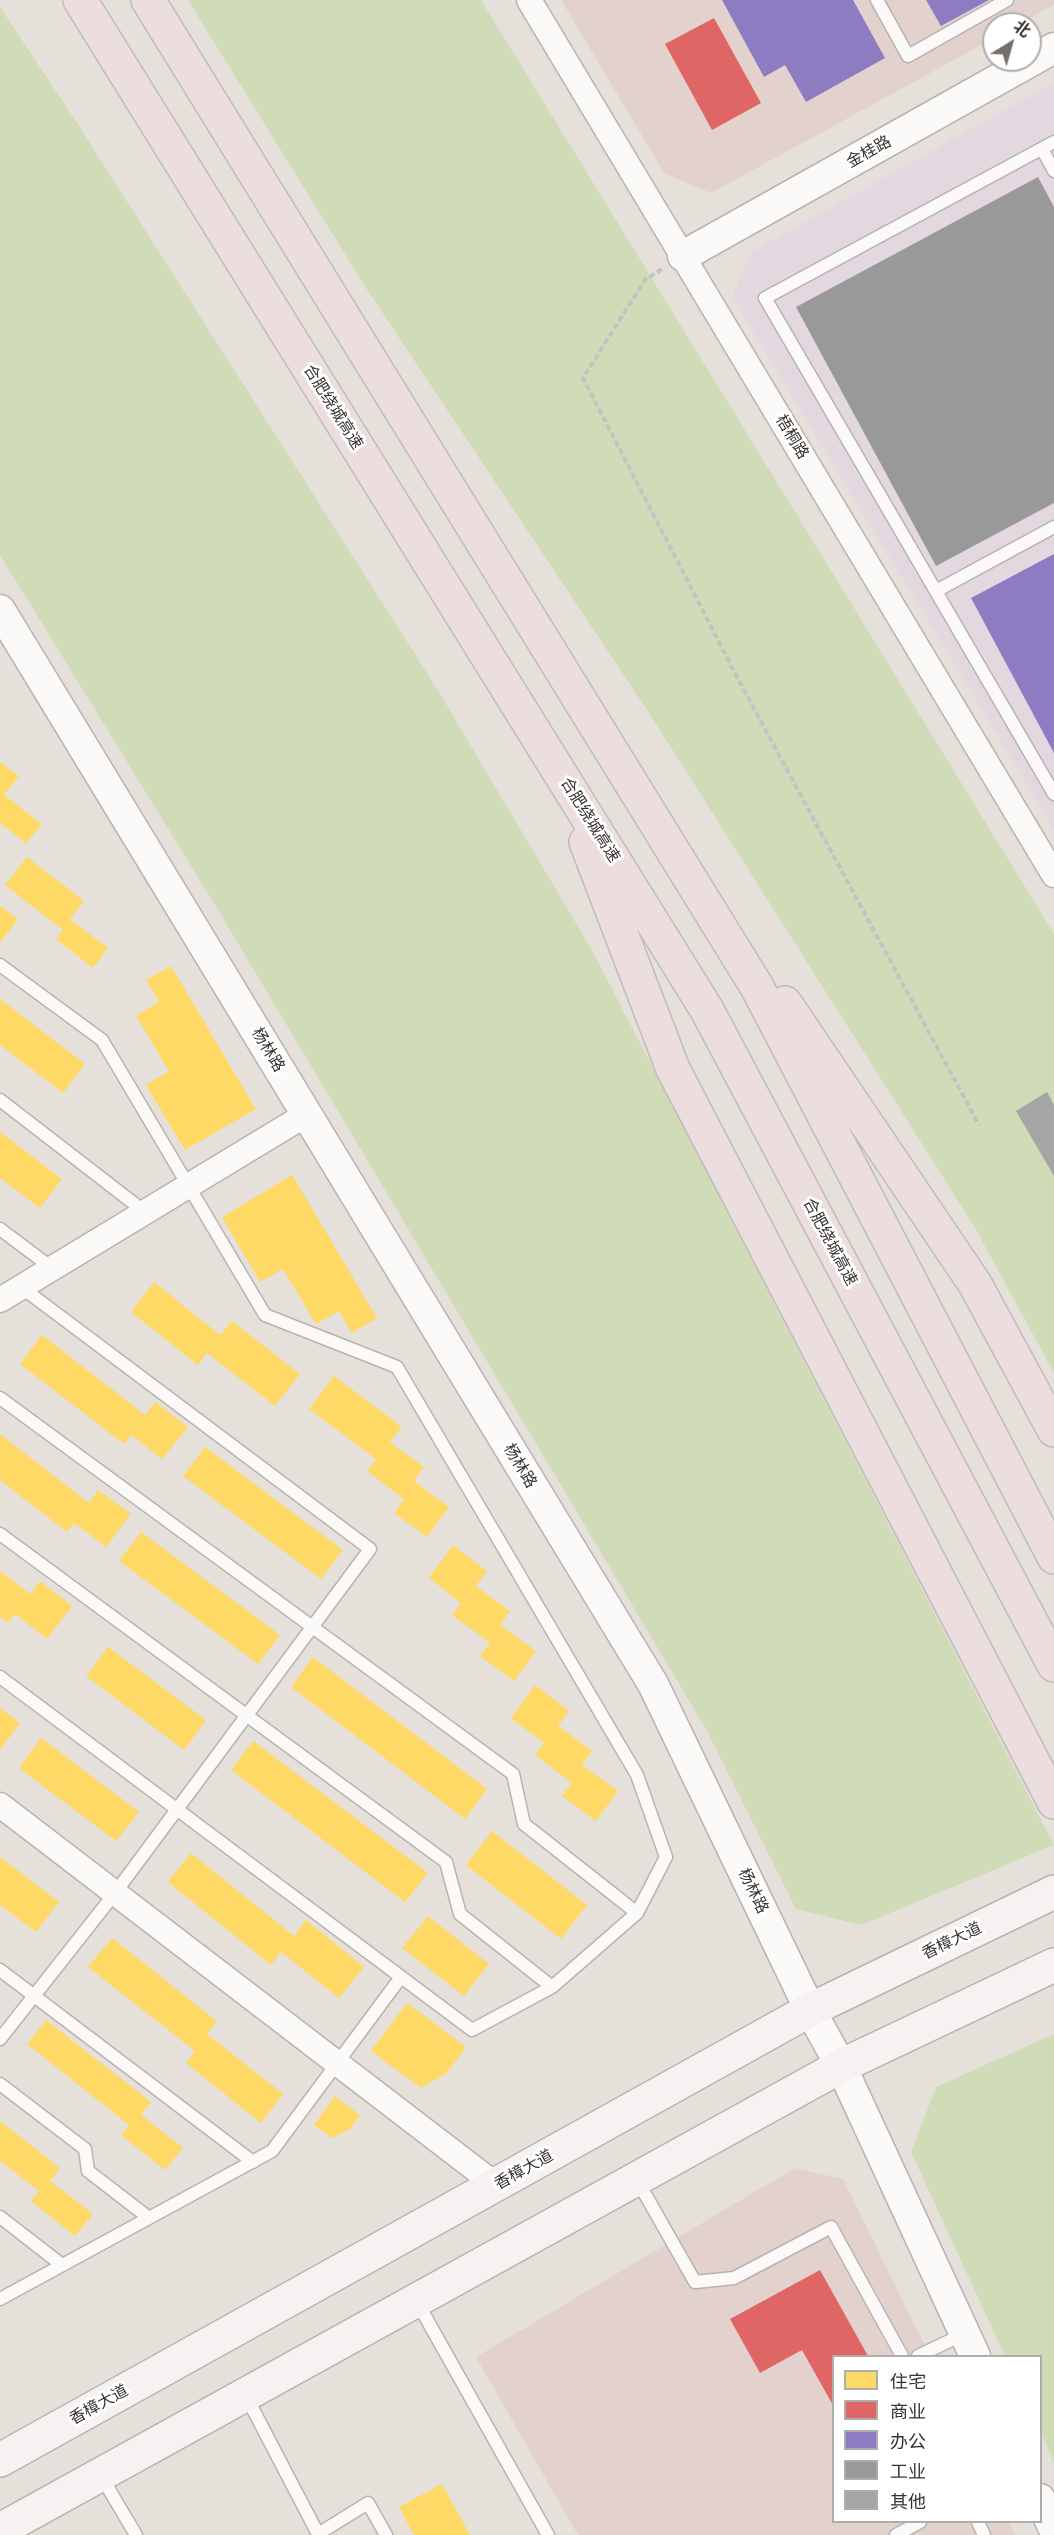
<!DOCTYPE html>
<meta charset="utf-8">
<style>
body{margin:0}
#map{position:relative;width:1054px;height:2535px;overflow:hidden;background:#e6e0da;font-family:Montserrat,"Noto Sans SC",sans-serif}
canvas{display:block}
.legend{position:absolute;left:832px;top:2355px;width:210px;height:168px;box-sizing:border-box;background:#fff;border:2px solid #afadac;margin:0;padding:8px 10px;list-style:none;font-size:18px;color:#38332f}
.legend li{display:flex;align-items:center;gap:12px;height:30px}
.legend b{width:30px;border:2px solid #afadac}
.north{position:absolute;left:982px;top:12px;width:60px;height:60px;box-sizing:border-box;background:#fff;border:2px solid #afadac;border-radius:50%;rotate:37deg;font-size:16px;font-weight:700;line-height:24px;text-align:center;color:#38332f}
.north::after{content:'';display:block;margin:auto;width:21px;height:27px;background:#75706b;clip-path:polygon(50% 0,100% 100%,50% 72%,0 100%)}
</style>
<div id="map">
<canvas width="1054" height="2535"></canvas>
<ul class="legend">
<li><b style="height:16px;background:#ffd966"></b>住宅</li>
<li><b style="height:16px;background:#e06666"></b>商业</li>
<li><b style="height:16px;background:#8e7cc3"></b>办公</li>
<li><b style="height:16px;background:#999"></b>工业</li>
<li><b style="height:16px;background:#a7a4a4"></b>其他</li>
</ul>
<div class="north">北</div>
</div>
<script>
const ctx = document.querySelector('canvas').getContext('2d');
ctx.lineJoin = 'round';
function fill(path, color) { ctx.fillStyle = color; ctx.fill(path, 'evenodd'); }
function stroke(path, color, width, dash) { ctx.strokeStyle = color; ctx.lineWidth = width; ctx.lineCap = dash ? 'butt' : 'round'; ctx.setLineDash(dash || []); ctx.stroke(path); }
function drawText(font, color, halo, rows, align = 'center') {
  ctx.font = font + ' Montserrat,"Noto Sans SC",sans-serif'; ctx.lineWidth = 6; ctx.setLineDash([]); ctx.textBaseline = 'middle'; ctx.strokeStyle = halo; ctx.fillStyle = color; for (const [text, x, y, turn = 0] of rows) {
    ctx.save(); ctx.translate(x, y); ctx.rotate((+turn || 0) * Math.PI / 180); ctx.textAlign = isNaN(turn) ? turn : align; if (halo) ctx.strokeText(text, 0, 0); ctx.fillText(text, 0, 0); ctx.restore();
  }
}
const commercial = new Path2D(`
 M561 0H1054V5L1019 24H994V38L711 193 665 174Z
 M795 2168 843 2179 930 2356H834V2522H1009L1015 2535H578L476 2357Z`);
const industrial = new Path2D(`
 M1054 83V829L732 297 751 252Z`);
const green = new Path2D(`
 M188 0H481L1054 934V1373L974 1226 653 719 364 285Z
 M0 7 77 123 439 692 593 952 1054 1845 861 1925 796 1909 706 1729 220 913 0 555Z
 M1054 2034V2463L1041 2433 1040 2356H1005L911 2152 936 2087Z`);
const homes = new Path2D(`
 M0 762 19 776 4 795 42 824 26 843 0 823Z
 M27 857 84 901 70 919 108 948 93 968 56 939 63 930 5 885Z
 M0 906 18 919 0 943Z
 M171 966 256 1109 185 1150 146 1085 169 1071 136 1016 159 1002 146 980Z
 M0 999 85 1064 63 1093 0 1045Z
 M0 1132 62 1179 40 1208 0 1178Z
 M292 1175 377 1318 352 1333 339 1311 316 1324 283 1269 260 1282 222 1217Z
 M154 1282 220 1335 232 1321 300 1374 275 1406 207 1353 198 1365 131 1312Z
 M42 1335 145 1415 155 1402 188 1427 162 1459 131 1435 124 1444 20 1364Z
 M334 1376 402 1427 390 1442 424 1467 414 1481 449 1507 427 1537 394 1513 404 1499 367 1471 376 1459 309 1409Z
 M0 1434 89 1503 98 1490 131 1514 106 1547 74 1523 67 1532 0 1480Z
 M205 1447 343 1550 321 1579 183 1476Z
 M141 1532 280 1635 258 1664 119 1561Z
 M453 1545 487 1571 476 1586 510 1611 500 1625 536 1651 514 1681 480 1656 490 1643 452 1615 461 1603 429 1578Z
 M0 1571 30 1594 40 1581 72 1606 47 1639 15 1614 8 1623 0 1617Z
 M108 1647 206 1720 184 1750 86 1676Z
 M313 1657 487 1789 465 1819 291 1687Z
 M535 1685 569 1711 558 1726 592 1751 582 1765 618 1791 596 1821 562 1796 572 1783 535 1755 544 1743 511 1718Z
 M0 1708 20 1723 0 1750Z
 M41 1738 139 1812 116 1841 19 1768Z
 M253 1741 428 1873 405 1902 231 1770Z
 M492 1831 587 1905 561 1939 466 1865Z
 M191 1853 294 1936 306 1920 364 1967 339 1998 281 1952 271 1965 168 1882Z
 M0 1857 59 1902 36 1932 0 1905Z
 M428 1916 489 1964 464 1996 402 1948Z
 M112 1938 217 2021 207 2034 283 2094 261 2123 186 2063 195 2051 88 1967Z
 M407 2003 466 2047 447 2073 421 2088 371 2051Z
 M46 2020 151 2102 141 2115 183 2148 165 2170 121 2135 129 2125 27 2044Z
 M335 2096 360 2115 350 2129 332 2138 314 2125Z
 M0 2121 60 2168 50 2181 93 2214 75 2236 31 2201 39 2191 0 2161Z
 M442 2484 470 2535H414L399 2507Z`);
const shops = new Path2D(`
 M714 18 761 103 712 130 665 44Z
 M820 2270 868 2356H834V2407L802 2350 760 2373 730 2319Z`);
const offices = new Path2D(`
 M722 0H853L885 58 806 102 785 65 764 77Z
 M926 0H989L941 26Z
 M1054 554V753L971 598Z`);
const industry = new Path2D(`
 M1038 177 1054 207V503L936 566 796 307Z`);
const building = new Path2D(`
 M1047 1092 1054 1105V1176L1016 1111Z`);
const path = new Path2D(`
 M662 269 645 280 583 378 738 679 979 1125`);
const service = new Path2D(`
 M877 0 908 56 1007 0
 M1054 142 765 298 1054 794
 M1042 149 1054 171
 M936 591 1054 527
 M0 965 102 1040 265 1315 397 1367 637 1775 666 1857 637 1913 552 1987 472 2030 0 1677
 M0 1100 145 1212
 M0 1229 52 1268
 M0 1398 513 1774 524 1824 637 1913
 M0 1534 446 1862 460 1914 552 1987
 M0 1970 253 2162
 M0 2039 115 1893 370 1549 21 1287
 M0 2084 85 2149 88 2171 149 2218
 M637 2180 695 2282 734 2278 831 2227 902 2356
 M0 2217 62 2265
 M0 2299 272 2151 401 1977
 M417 2302 548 2535
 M918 2356 964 2334
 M246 2396 318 2534 368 2503 386 2535
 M101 2476 136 2535
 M978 2522 984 2535
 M896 2535 920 2522`);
const minor = new Path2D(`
 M529 0 1054 875
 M0 1300 307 1114
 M0 1805 496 2185`);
const tertiary = new Path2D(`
 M683 256 1054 48
 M0 610 653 1684 810 2010 841 2066 975 2356
 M1040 2499 1054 2529`);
const secondary = new Path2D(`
 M0 2460 810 2010 1054 1892
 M0 2530 841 2066 1054 1965`);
const motorway = new Path2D(`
 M80 0 707 1010 1054 1665
 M148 0 757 987 1054 1557
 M586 842 673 1069 1054 1802
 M785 1003 975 1284 1054 1430`);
const streetNames = [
 ["金桂路",869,152,-29],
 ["合肥绕城高速",333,407,58],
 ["梧桐路",792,437,59],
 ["合肥绕城高速",590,820,58],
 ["杨林路",268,1050,59],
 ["合肥绕城高速",830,1242,62],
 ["杨林路",520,1466,59],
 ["杨林路",753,1891,64],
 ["香樟大道",952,1941,-26],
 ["香樟大道",524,2170,-29],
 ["香樟大道",99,2405,-29]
];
fill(commercial, '#e2d1cc');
fill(industrial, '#e3d8e0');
fill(green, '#cfdcb7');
fill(homes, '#ffd966');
fill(shops, '#e06666');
fill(offices, '#8e7cc3');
fill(industry, '#999');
fill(building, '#a7a4a4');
stroke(service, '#b8b3af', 15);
stroke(minor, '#b8b3af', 27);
stroke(tertiary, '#b8b3af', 33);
stroke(secondary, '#b8b3af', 36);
stroke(motorway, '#bfbcb9', 36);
stroke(path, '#c4c3c1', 4, [6, 3]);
stroke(service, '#fbfaf9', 12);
stroke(minor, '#fbfaf9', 24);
stroke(tertiary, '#fbfaf9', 30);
stroke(secondary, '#f6f2f2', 33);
stroke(motorway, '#ecdddf', 33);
drawText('16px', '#38332f', '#fff', streetNames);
</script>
